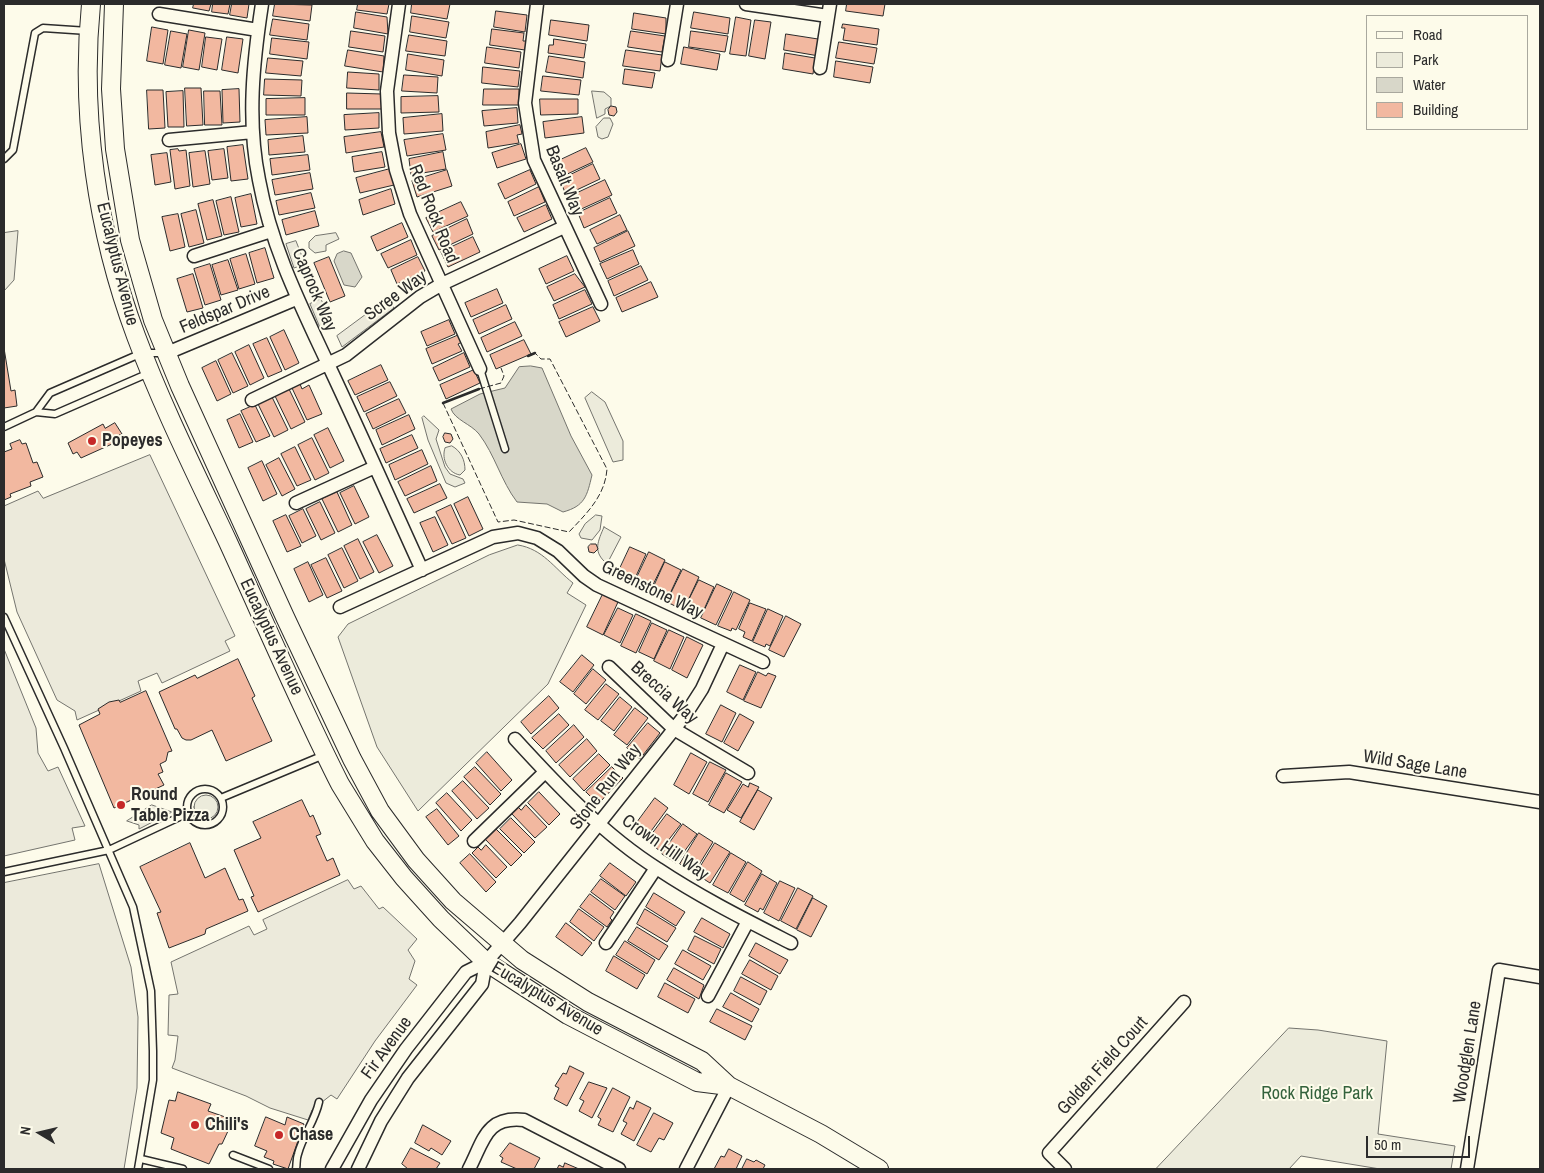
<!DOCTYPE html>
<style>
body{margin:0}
#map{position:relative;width:1544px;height:1173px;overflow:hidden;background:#fdfbea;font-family:"Archivo Narrow",sans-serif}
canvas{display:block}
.frame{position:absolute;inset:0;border:5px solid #2b2b2b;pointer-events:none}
.legend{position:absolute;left:1366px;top:15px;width:162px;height:115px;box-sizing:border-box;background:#fdfbea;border:1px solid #a9a89e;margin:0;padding:6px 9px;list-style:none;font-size:15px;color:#2b2b2b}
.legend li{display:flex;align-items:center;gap:10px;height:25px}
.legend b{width:25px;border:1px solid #a9a89e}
.north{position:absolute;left:15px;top:1108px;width:50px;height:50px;-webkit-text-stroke:4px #fdfbea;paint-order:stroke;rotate:279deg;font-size:14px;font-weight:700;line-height:20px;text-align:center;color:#2b2b2b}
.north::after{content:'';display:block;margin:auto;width:18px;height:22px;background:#2b2b2b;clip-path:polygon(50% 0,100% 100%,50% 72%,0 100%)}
.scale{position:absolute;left:1366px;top:1136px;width:104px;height:22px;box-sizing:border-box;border:2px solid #2b2b2b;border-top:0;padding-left:6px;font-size:15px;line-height:18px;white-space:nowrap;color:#2b2b2b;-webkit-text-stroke:4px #fdfbea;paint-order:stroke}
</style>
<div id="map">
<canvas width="1544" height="1173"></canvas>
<div class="frame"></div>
<ul class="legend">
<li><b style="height:6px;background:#fdfbea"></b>Road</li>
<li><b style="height:14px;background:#ecebdb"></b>Park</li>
<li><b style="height:14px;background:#d8d7c9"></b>Water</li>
<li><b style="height:14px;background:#f2b8a0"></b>Building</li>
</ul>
<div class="north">N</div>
<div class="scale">50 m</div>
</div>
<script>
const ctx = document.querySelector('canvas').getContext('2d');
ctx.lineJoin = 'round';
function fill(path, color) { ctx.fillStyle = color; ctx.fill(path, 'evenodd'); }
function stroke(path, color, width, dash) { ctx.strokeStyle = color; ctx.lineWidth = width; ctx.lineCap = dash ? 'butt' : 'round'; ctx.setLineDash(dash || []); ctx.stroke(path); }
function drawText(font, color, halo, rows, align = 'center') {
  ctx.font = font + ' "Archivo Narrow",sans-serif'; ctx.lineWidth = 4; ctx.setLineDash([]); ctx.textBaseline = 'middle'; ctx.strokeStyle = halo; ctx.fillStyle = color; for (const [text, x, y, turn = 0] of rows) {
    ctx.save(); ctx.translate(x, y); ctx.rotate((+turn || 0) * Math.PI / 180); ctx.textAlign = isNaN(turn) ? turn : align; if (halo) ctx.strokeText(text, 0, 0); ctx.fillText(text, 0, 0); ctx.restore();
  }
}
const green = new Path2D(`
 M592 91 604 92 611 98V106L605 109V114L597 118Z
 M604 118H610L613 124 608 137 602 139 598 137 596 127Z
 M336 233 339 239 326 245V251L315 253 309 248V242L315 236Z
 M592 392 605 402 623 441V460L613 462 585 398Z
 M424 416 439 430 436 439 445 467 450 474 463 479 465 483 455 487 446 483 428 440 422 418Z
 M452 446C461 451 465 460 465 470L460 475C448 473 441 459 445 448Z
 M596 515 602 516 600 530 592 540 581 538 579 534 585 524Z
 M604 527 621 537 609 560 605 562C593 551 598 541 604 527Z
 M518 545C543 549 554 568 573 583L567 593 586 605 548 684 418 811 377 747 338 637 348 624 489 555Z
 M194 807a12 12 0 1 1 24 0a12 12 0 1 1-24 0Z
 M1289 1028 1318 1030 1387 1041 1378 1134 1455 1146 1451 1169H1380L1301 1156 1289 1169H1156Z`);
const parking = new Path2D(`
 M18 231 14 280 4 291V233Z
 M296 241 305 264 294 268 286 244Z
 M321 299 332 325 321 330 310 304Z
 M387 299 394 308 342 347 337 336Z
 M150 455 235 636 225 641 230 651 162 683 157 673 138 681 141 691 77 720 75 711 57 700 17 612 4 559V506L38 491 43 498Z
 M4 649 36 728 38 753 48 771 58 767 85 826 72 828 75 840 4 856Z
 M152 805 172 812 139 829V825L127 821Z
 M99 864 131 967 138 1017 137 1088 124 1169H4V883Z
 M348 880 354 889 361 886 379 909 383 907 417 939 408 950 415 961 409 979 417 985 375 1041 337 1099 331 1095 312 1110 308 1120 270 1108 246 1096 172 1068 175 1060 178 1036 168 1035 169 995 178 994 171 962 249 926 254 935 267 929 263 920Z`);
const water = new Path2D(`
 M344 251 351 253 362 277 355 287 344 285 334 261 337 254Z
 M531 366 542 368 571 436 592 475C587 496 585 506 563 512L547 504 517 502C501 481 495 455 479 434 471 424 455 420 451 409L480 394 505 388 519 367Z`);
const building = new Path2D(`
 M194 4H211L209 11 193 8Z
 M213 4H230L228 14 212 12Z
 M232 4H249L247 18 230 15Z
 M275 4 312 5 310 21 273 16Z
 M358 4H389L387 14 357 10Z
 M412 4H450L447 19 411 13Z
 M847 4H885L883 16 846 11Z
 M496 11 527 15 525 32 494 27Z
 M356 12 387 17 388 34 354 28Z
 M694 12 730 18 728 34 691 28Z
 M634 13 666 18V34L632 29Z
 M412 16 449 22 446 38 410 32Z
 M736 17 751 20 746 56 730 54Z
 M273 19 309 24 307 40 270 35Z
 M551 20 589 25 587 41 549 35Z
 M755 20 771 22 765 59 749 56Z
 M843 24 879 29 877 45 843 40 845 28H842Z
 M152 27 168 30 163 64 147 61Z
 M492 29 524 33 523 41H526L525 50 490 45Z
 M189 30 205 33 199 70 183 67Z
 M171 31 187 34 181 68 165 65Z
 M351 31 385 36 383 52 349 47Z
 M631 31 665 36 662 52 628 47Z
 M691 31 728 36 725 52 689 47Z
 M786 34 818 39 817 47H820L819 56 784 50Z
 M409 35 447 41 445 56 406 51Z
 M206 37 222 39 217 70 202 67Z
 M227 37 243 39 238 73 222 70Z
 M272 38 309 42 307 59 270 54Z
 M554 39 586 44 584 58 548 53 549 45H553Z
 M839 42 877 48 874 64 836 58Z
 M487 47 521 52 519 68 485 63Z
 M684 47 720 54 717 70 681 64Z
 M348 50 384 56 383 72 345 66Z
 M626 50 662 55 660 71 623 66Z
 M785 53 815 58 813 74 783 69Z
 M408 54 444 60 442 76 406 70Z
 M549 56 585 62 583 78 546 72Z
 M268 58 303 61 301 76 266 73Z
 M836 61 873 67 870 83 834 77Z
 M483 67 520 71 518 87 482 83Z
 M625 69 655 73 652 88 623 84Z
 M348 72 379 74V90L347 88Z
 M404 75 438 77 437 93 402 91Z
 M543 76 581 80 579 95 541 91Z
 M265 79 302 80 301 96 264 95Z
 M185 88H201L203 125 187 126Z
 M239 89 240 122 223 123 222 90Z
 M484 89H519V105H483Z
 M147 90H163L165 128 149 129Z
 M183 91 184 127H168L166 92Z
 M204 91H220L222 125H205Z
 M347 93 382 94V109H347Z
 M438 96 439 112 401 113V97Z
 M305 98V115H266V99Z
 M540 99H578V114L541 115Z
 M611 106 616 107 617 112 614 116 609 115 608 110Z
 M517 108 518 123 484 126 482 111Z
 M379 113V128L345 130 344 115Z
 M442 114 443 131 404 134 403 118Z
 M307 117 308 133 266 135 265 120Z
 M582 117 584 133 545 138 543 122Z
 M520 125 522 134 517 135 519 143 488 148 486 132Z
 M381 132 384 147 346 153 344 137Z
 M443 134 446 150 407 156 404 140Z
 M303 136 305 152 269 155 268 140Z
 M521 144 526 159 497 168 492 153Z
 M243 145 248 179 231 181 227 147Z
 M586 148 593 162 561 177 554 163Z
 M178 149 179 151 186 150 190 186 175 189 170 150Z
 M224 149 228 178 212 180 208 151Z
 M205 151 210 184 193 187 189 153Z
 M382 152 385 167 354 172 352 157Z
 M443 152 446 169 411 175 409 159Z
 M167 153 171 182 155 185 151 155Z
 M308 155 310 170 272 175 270 159Z
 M593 164 600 179 566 195 560 180Z
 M390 169 394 185 360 193 356 178Z
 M447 170 452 186 417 197 412 181Z
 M530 170 536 184 505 199 498 184Z
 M310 173 313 189 275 195 272 180Z
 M605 180 612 195 577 211 571 196Z
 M539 187 545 202 514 216 508 202Z
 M391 189 395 204 363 215 359 200Z
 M311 193 315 208 279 215 276 201Z
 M251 194 257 224 241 227 235 198Z
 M231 197 239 232 224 235 216 201Z
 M610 198 617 213 584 228 578 213Z
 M213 200 222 236 207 240 198 204Z
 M461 202 468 216 433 232 426 218Z
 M546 205 552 219 524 232 517 218Z
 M196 210 204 243 189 247 181 214Z
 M315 211 319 226 286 235 282 220Z
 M178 214 185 247 170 251 162 217Z
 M620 215 627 230 597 244 590 230Z
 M467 219 473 234 439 250 432 236Z
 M402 223 408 237 377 251 371 237Z
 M628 231 635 246 600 262 594 248Z
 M473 237 480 252 448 267 441 252Z
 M411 240 417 255 388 268 381 254Z
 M265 248 274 278 257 283 249 253Z
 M633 250 639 264 607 279 600 264Z
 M246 254 255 284 239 289 230 259Z
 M567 256 574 271 546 284 539 269Z
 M329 257 345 296 330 302 314 263Z
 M418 257 425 271 397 284 391 270Z
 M228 260 238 290 221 295 212 265Z
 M210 264 221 300 205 305 194 269Z
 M641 266 648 280 614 296 608 281Z
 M193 274 203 308 187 312 177 279Z
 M575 274 585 287 554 301 547 287Z
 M651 282 658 297 622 312 616 298Z
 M497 289 503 303 471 317 465 303Z
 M585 290 592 304 559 319 553 305Z
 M506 305 512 319 479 334 473 320Z
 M593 307 600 321 566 337 559 322Z
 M449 320 455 334 427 346 421 332Z
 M515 322 522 336 487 352 481 338Z
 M284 330 299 363 285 370 270 337Z
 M459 335 462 342 458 344 462 351 432 364 426 349Z
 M267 338 282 371 268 377 253 344Z
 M524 340 531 354 496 369 490 355Z
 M249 345 264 378 250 385 235 352Z
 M4 348 11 391 15 390 17 406 4 408Z
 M232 353 248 386 233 393 218 360Z
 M464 353 470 367 439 381 433 368Z
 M216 361 231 394 217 401 202 368Z
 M381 365 388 380 355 395 348 381Z
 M474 370 480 383 446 399 440 385Z
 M390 382 397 396 364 412 357 397Z
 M300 384 302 389 309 385 322 414 307 420 292 388Z
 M289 389 305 422 291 429 275 396Z
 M272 397 288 430 274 437 258 404Z
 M399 399 406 413 373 429 366 414Z
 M255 405 270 436 256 442 241 411Z
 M240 414 253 442 239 448 227 420Z
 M409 415 415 429 382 445 376 430Z
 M115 423 122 434 119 435 120 437 111 441 112 444 81 458 77 452 73 454 68 443 103 424 105 428Z
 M328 428 344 461 330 468 314 435Z
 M445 433 451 434 453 439 450 443 445 442 443 437Z
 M412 435 418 448 386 463 380 449Z
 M312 438 329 473 315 480 298 445Z
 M20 440 22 444 26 443 33 463 37 462 43 477 30 482 31 486 10 494 11 497 4 500V452L12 449 10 444Z
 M295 447 311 480 297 486 281 454Z
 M422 450 428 464 395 480 389 465Z
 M279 458 295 489 282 496 266 465Z
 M262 461 277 494 263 501 248 468Z
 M431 466 437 481 405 496 398 482Z
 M440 484 447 498 414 513 407 499Z
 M354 486 369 517 355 524 340 493Z
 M337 492 352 525 338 532 322 499Z
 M468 497 483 529 469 536 454 504Z
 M320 502 335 533 321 540 306 509Z
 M451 505 466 538 452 544 436 512Z
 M303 509 316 536 302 543 289 516Z
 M286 515 301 546 287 552 273 521Z
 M435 517 448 545 433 552 420 523Z
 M377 535 393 566 379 573 363 542Z
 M358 539 374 572 360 579 344 546Z
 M591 544H596L598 549 594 553 589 552 588 547Z
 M630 547 646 554 632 585 616 577Z
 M342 548 358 581 344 588 328 555Z
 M649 552 665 560 649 593 633 586Z
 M326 558 342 591 327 598 311 565Z
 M308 562 323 595 309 602 294 569Z
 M665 562 681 570 667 600 651 593Z
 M683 569 699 577 685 607 681 605 679 608 667 602Z
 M699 580 714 587 702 614 698 613 696 616 684 610Z
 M717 584 732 591 716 625 701 618Z
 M734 592 750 600 736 630 732 628 731 631 718 626Z
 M603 594 618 602 603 635 587 627Z
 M750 603 766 609 752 641 743 637 745 632 739 629Z
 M618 608 633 615 620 643 604 635Z
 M768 609 783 616 770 646 766 644 765 647 753 642Z
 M636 614 651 621 636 653 621 646Z
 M786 616 801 624 784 657 769 650Z
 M652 623 667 630 654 659 639 652Z
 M669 630 684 637 670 669 654 661Z
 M687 637 703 645 687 678 672 670Z
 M582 655 594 665 573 692 560 682Z
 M238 659 255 696 252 698 272 741 226 761 212 730 191 740H186L182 738 177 729H175L159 692 195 675 197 678Z
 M740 665 756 672 743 700 727 692Z
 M593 669 606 680 586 704 574 694Z
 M758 672 766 676 768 673 776 676 761 708 744 701Z
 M606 684 619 694 598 720 585 710Z
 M146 691 172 751 168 752 166 761 160 764 163 772 158 774 164 785 114 808 79 725 100 714 98 709 109 702 119 700 120 702Z
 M549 696 559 708 531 734 521 722Z
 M620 697 632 707 614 731 601 721Z
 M721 705 736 713 722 742 706 734Z
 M635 708 648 718 627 745 614 735Z
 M559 714 569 725 543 749 532 738Z
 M740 714 754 722 738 751 724 743Z
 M648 723 660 733 640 759 627 748Z
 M574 725 584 737 556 763 546 751Z
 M587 739 597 751 570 777 559 765Z
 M487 752 512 780 501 791 476 763Z
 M691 753 707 762 689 794 674 785Z
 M599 754 610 765 584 791 573 779Z
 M710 762 726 770 708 802 693 794Z
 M475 767 501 794 490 805 464 777Z
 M612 767 623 778 598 804 586 792Z
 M726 773 742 782 724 813 709 805Z
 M463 781 489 808 477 819 452 791Z
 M750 783 759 787 741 818 727 810 743 784 748 787Z
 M758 790 772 798 754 830 740 822Z
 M539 792 560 814 549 825 528 803Z
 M447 793 472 820 461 831 436 803Z
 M655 798 668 808 646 838 633 828Z
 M302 800 310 817 313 815 321 834 316 836 327 861 333 858 340 875 258 912 251 897 254 896 234 850 261 838 253 822Z
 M526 805 547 827 535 838 511 813 518 807 521 810Z
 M437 809 459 836 448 845 426 817Z
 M667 814 681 824 660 851 647 841Z
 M511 818 535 842 524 853 500 829Z
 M683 824 697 834 676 863 662 854Z
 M496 829 522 855 511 866 485 839Z
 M699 833 713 842 694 873 680 864Z
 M190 843 205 878 225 868 239 900 243 899 248 911 206 929 205 934 169 948 157 913 161 912 140 867Z
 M715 843 730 852 710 883 696 874Z
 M486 845 507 867 496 878 472 853 478 847 481 850Z
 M731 853 746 862 728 893 713 885Z
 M470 854 496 882 486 892 460 863Z
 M748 862 762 871 744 902 730 894Z
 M610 863 636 882 626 896 600 876Z
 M762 874 777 883 763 910 760 908 758 912 745 905Z
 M601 879 625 896 615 910 591 892Z
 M780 881 795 888 779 921 764 913Z
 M798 888 813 896 796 929 781 921Z
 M654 893 685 912 676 926 646 907Z
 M590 894 614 912 610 918 612 920 607 927 580 907Z
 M813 898 827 906 811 937 797 930Z
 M579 909 604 927 594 941 570 922Z
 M645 909 676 928 667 942 637 924Z
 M702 918 730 934 723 948 694 932Z
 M566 923 592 943 582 956 556 937Z
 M637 927 668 946 659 960 628 941Z
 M695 936 721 949 714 964 688 950Z
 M625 941 655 960 647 974 616 955Z
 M756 943 788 960 780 974 749 956Z
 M683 950 711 966 703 980 675 964Z
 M614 956 645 975 637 989 606 971Z
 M750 960 778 976 771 990 742 974Z
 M674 968 704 985 699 999 667 980Z
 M741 977 767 991 760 1005 734 991Z
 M665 983 695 999 688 1013 658 997Z
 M731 993 759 1009 752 1022 723 1007Z
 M717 1009 752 1026 745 1040 710 1022Z
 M570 1066 584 1073 567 1106 554 1099 559 1088 555 1086 563 1073 566 1074Z
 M589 1082 607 1088 592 1118 579 1111 584 1101 580 1099Z
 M613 1088 630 1097 613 1132 598 1125 601 1119 598 1117Z
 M178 1092 211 1104 208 1111 228 1118 223 1129 228 1131 222 1144H219L209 1164 171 1149 174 1138 161 1133 169 1100 175 1101Z
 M637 1101 651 1108 634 1141 621 1134 627 1123 623 1121 630 1107 633 1109Z
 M654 1113 673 1123 664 1140 659 1138 651 1152 637 1145Z
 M266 1117 285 1125 287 1117 304 1124 288 1169 273 1164 274 1161 264 1157 267 1151 255 1146Z
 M423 1125 451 1141 442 1155 431 1148 429 1151 415 1143Z
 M510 1143 540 1158 534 1169H517L501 1162 503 1158 500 1156Z
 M411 1148 440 1163 436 1169H408L402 1164Z
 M729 1149 742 1156 736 1169H714L721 1156 724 1157Z
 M747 1159 754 1162 756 1160 765 1165 763 1169H742Z
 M565 1163 579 1169H557L559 1165 563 1167Z`);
const service = new Path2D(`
 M4 159 13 150 35 33 43 28 88 31
 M480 369 505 449
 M36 412 55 414 149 373
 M4 427 36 412 50 393 142 353H163
 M4 617 64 748 133 907 151 991 153 1051V1080L138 1169
 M187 807a18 18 0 1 1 36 0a18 18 0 1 1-36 0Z
 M221 798 324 755
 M4 872 109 850 188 813
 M233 1155 269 1169
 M141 1159 183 1169
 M296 1169C297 1164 296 1159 298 1154 303 1135 315 1121 319 1102`);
const minor = new Path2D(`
 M262 4C253 63 247 121 259 180 271 246 300 304 328 364 360 432 391 502 422 570
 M399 4 387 91 389 133 396 170 410 214 480 369
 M537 4 525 103 534 160 601 304
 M746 4 828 16
 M159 14 258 30
 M668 60 677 4
 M820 68 830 4
 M169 140 253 132
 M194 256 271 231
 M167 353 296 299
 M252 400 346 355 420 297 442 284 564 227
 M296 503 375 467
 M340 607 493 537 518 533 537 538 558 551 584 576 597 585 763 662
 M609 667 674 729 748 773
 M515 739C558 786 604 835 658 869 700 897 746 920 791 943
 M1283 776 1349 772 1540 802
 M474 841 545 772
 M606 943 656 868
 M708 996 748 921
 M332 1169 371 1100 406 1049 466 972 486 962 520 923 686 714 702 689 723 644
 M358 1169 381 1121 408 1078 482 984 486 962
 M469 1169C484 1140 486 1116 524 1120L619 1169
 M686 1169 729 1086
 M1065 1169 1049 1153 1184 1002
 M1467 1169 1499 970 1540 977`);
const secondary = new Path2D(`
 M91 4C80 115 97 232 136 336 162 406 196 474 228 542 265 623 300 705 340 784L375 841 404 878 441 919 486 962 568 1015 697 1082 729 1086
 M114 4 111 89 115 149 130 240 153 320 180 386 285 617 352 759 380 811 416 860 453 901 522 960 588 1002 702 1061 729 1086 821 1134 879 1169`);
const fence = new Path2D(`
 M479 389 501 383 504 376 501 368
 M443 403 498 522 514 520 569 532C587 513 605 496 607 469L550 359H541L535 353`);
const wall = new Path2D(`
 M528 356 535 353
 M443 403 479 389`);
const markers = [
 [92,441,5,"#c62828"],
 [121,805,5,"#c62828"],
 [195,1125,5,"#c62828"],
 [279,1135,5,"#c62828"]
];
const streetNames = [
 ["Basalt Way",564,181,68],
 ["Red Rock Road",433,214,68],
 ["Eucalyptus Avenue",117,264,76],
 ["Caprock Way",314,290,67],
 ["Scree Way",396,296,-36],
 ["Feldspar Drive",225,310,-23],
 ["Greenstone Way",652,590,26],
 ["Eucalyptus Avenue",271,637,65],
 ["Breccia Way",664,693,42],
 ["Wild Sage Lane",1415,765,9],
 ["Stone Run Way",606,787,-52],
 ["Crown Hill Way",665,848,35],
 ["Eucalyptus Avenue",547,999,31],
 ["Fir Avenue",387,1048,-54],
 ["Woodglen Lane",1468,1052,-81],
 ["Golden Field Court",1103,1066,-48]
];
const poiNames = [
 ["Popeyes",102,441],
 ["Round",131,795],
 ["Table Pizza",131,816],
 ["Chili's",205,1125],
 ["Chase",289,1135]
];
const parkNames = [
 ["Rock Ridge Park",1317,1094]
];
fill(green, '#ecebdb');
stroke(green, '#74746e', 1);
fill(parking, '#eceadb');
stroke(parking, '#74746e', 1);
fill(water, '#d8d7c9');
stroke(water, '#74746e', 1);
fill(building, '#f2b8a0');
stroke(building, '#2b2b2b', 1);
stroke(service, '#2b2b2b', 9);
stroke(minor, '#2b2b2b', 15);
stroke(secondary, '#2b2b2b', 20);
stroke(service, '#fdfbea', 6);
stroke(minor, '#fdfbea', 12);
stroke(secondary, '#fdfbea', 18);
stroke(fence, '#2b2b2b', 1, [6, 2.5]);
stroke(wall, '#2b2b2b', 2.5);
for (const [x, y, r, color] of markers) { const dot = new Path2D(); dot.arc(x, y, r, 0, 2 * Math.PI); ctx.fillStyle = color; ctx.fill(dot); stroke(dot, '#fdfbea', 2); }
drawText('18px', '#2b2b2b', '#fdfbea', streetNames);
drawText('bold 18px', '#2b2b2b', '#fdfbea', poiNames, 'left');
drawText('18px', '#34623c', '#fdfbea', parkNames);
</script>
